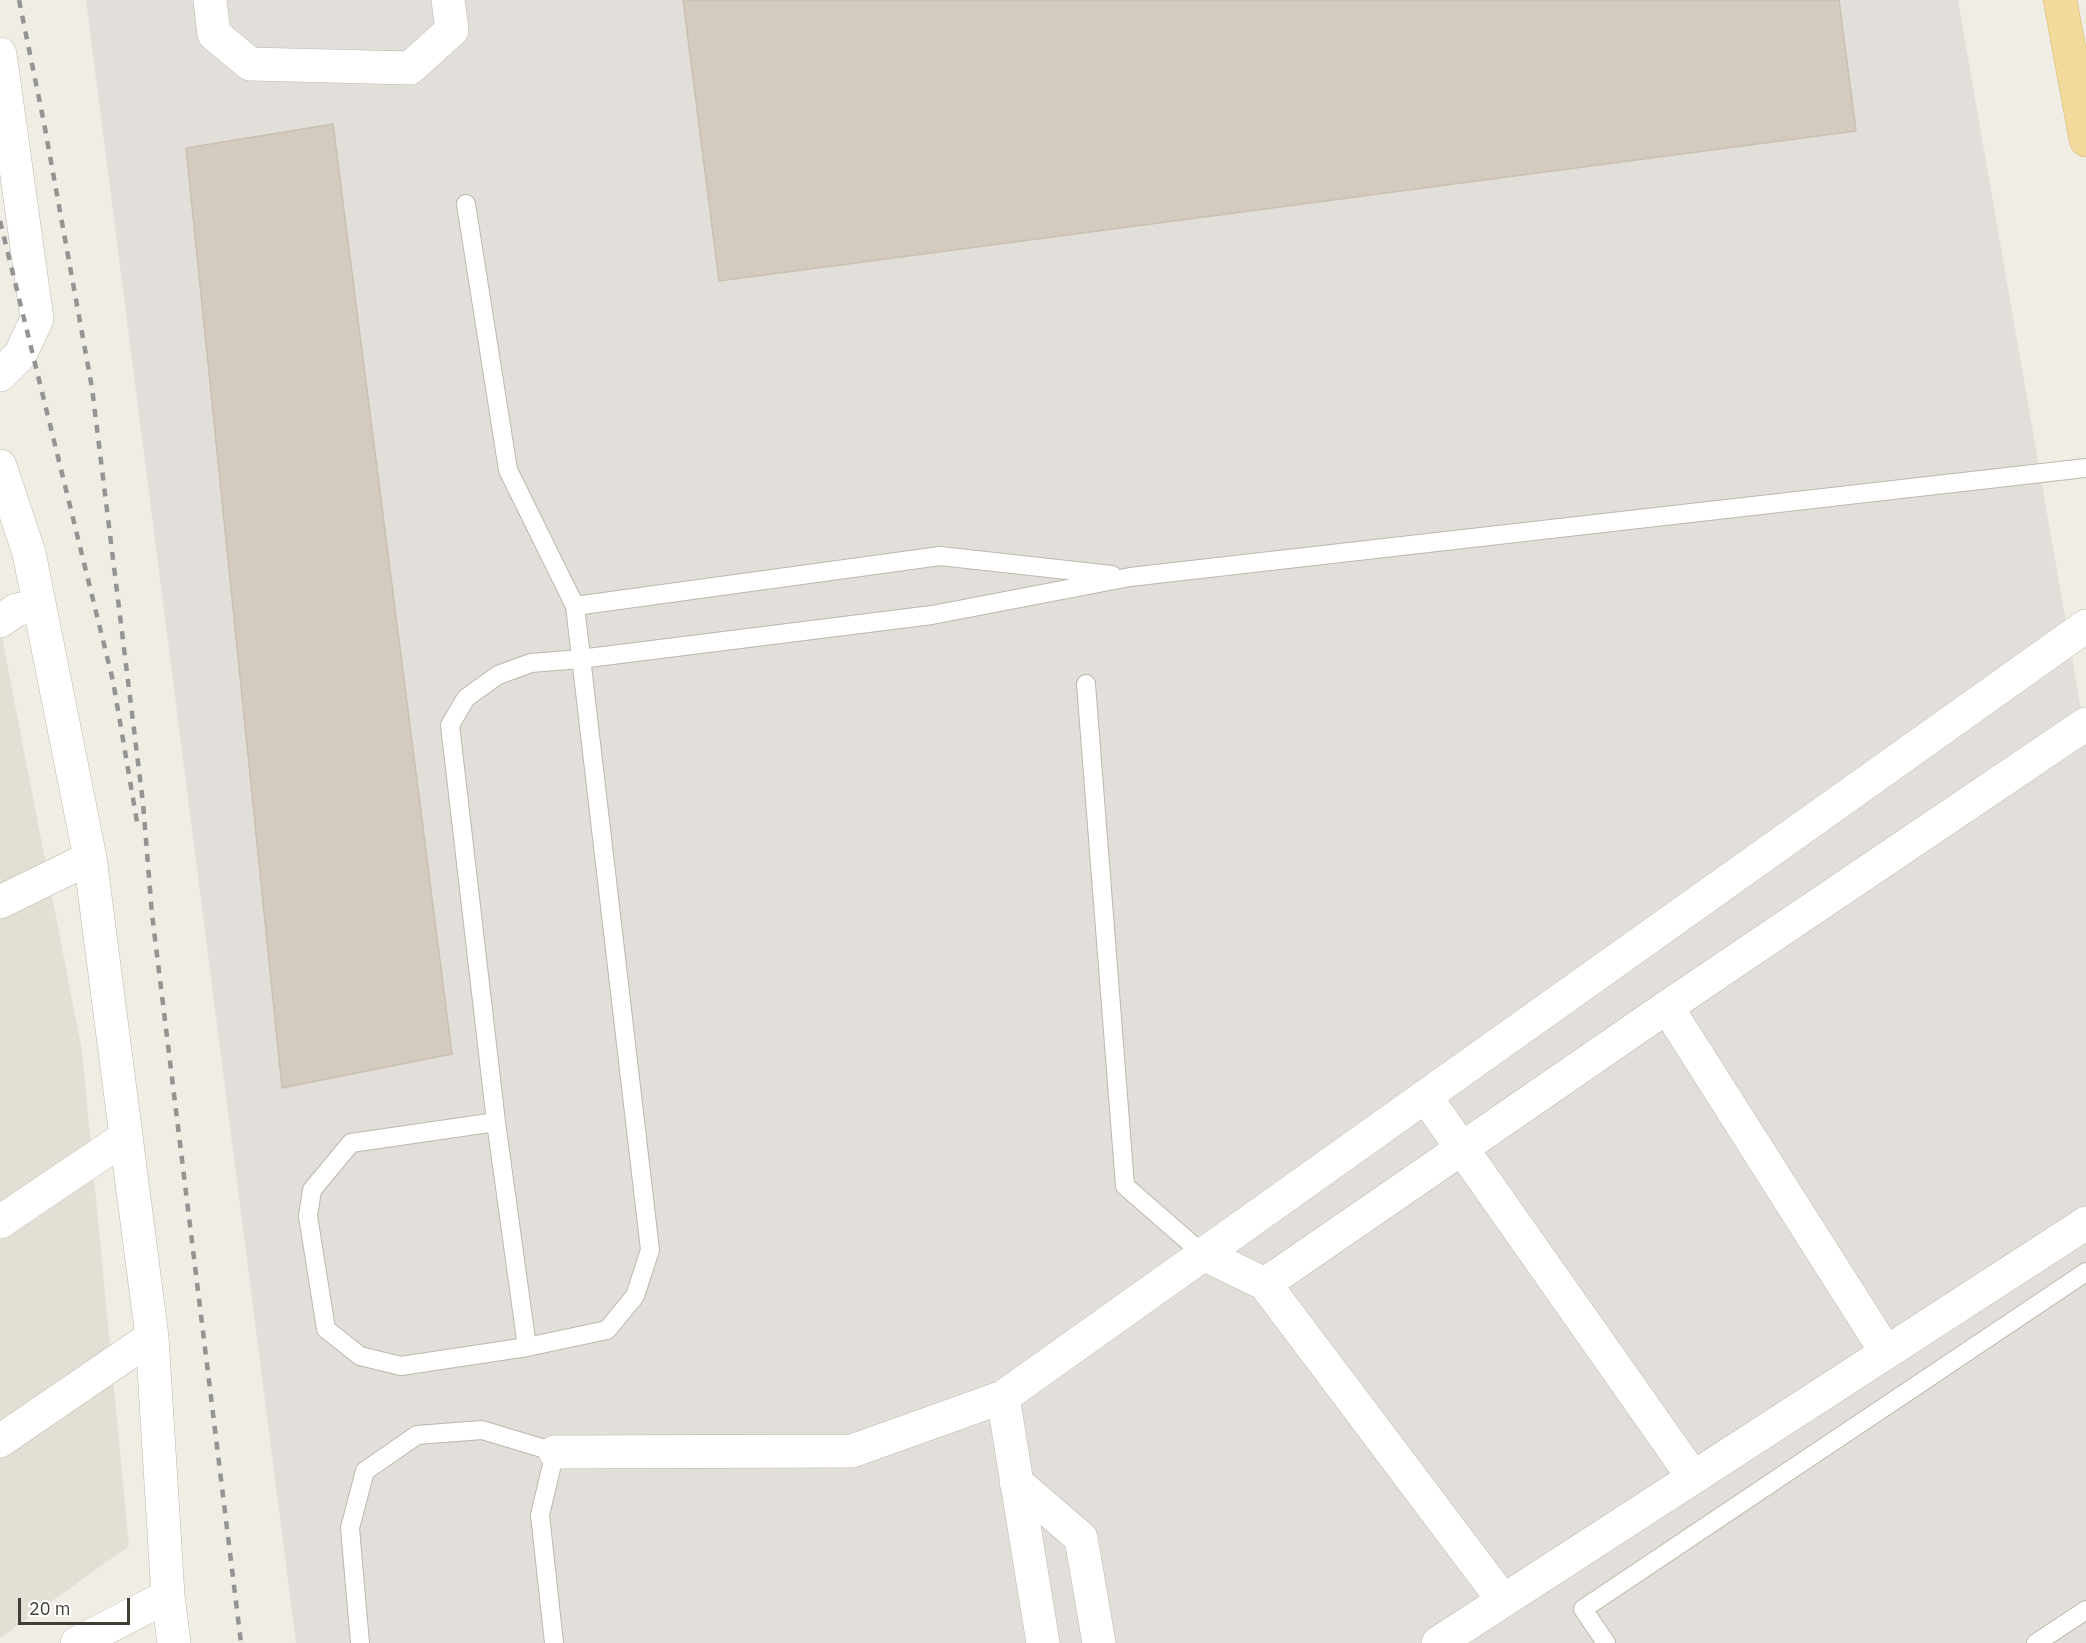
<!DOCTYPE html>
<html>
<head>
<meta charset="utf-8">
<style>
	body { margin:0 }
	#map { position:relative; width:2086px; height:1643px; overflow:hidden; background:#f0ede5; font-family:"IBM Plex Sans",sans-serif }
	canvas { display:block }
	.scale { position:absolute; left:18px; top:1598px; width:112px; height:27px; box-sizing:border-box; border:3px solid #423d35; border-top:0; padding-left:8px; font-size:18px; line-height:21px; white-space:nowrap; color:#423d35; -webkit-text-stroke:4px #fff; paint-order:stroke }
</style>
</head>
<body>
<div id="map">
<canvas width="2086" height="1643"></canvas>
<div class="scale">20 m</div>
</div>
<script>
const c = document.querySelector('canvas').getContext('2d');
c.lineJoin = 'round';
function fillPath(path, color) { c.fillStyle = color; c.fill(path, 'evenodd'); }
const poly = rows => new Path2D(rows.map(r => 'M' + r).join(''));
function stroke(path, color, width, dash) { c.strokeStyle = color; c.lineWidth = width; c.lineCap = dash ? 'butt' : 'round'; c.setLineDash(dash || []); c.stroke(path); }
const residential = poly([
	[0,627,82,1051,129,1546,0,1638]
]);
const industrial = poly([
	[86,0,1958,0,2086,738,2086,1643,296,1643]
]);
const building = poly([
	[683,0,1839,0,1856,131,719,281,683,0],
	[333,124,452,1054,282,1088,186,148,333,124]
]);
const lane = poly([
	[466,204,508,470,575,606,650,1250,635,1296,607,1330,527,1347,401,1366,360,1356,326,1329,308,1216,312,1190,351,1143,496,1122],
	[575,606,940,556,1112,575],
	[1086,684,1125,1186,1203,1254],
	[527,1347,496,1122,450,725,466,698,498,675,531,663,580,659,932,615,1130,577,2086,468],
	[360,1643,350,1528,365,1471,417,1435,482,1430,555,1452,540,1515,554,1643],
	[1606,1643,1583,1609,2086,1272],
	[2036,1643,2086,1610]
]);
const street = poly([
	[210,0,214,34,250,64,410,68,452,30,448,0],
	[0,54,37,319,20,355,0,375],
	[0,466,29,553,90,858,152,1337,168,1596,174,1643],
	[0,621,16,610,39,605],
	[0,902,90,858],
	[1667,1007,1886,1352],
	[1425,1096,1693,1477],
	[0,1222,126,1137],
	[1203,1254,1265,1284,1503,1600],
	[1265,1284,1667,1007,2086,724],
	[1003,1397,1043,1643],
	[0,1441,152,1337],
	[555,1452,852,1451,1003,1397,2086,626],
	[1016,1482,1081,1538,1099,1643],
	[77,1643,168,1596],
	[1438,1643,2086,1223]
]);
const primary = poly([
	[2060,0,2086,140]
]);
const rail = poly([
	[19,0,44,123,92,388,143,803,152,914,241,1643],
	[0,221,113,681,137,822]
]);
fillPath(residential, '#e4dfd4');
fillPath(industrial, '#e2dfda');
fillPath(building, '#d3cbbf');
stroke(building, '#cac0b0', 1.5);
stroke(lane, '#bdb7ac', 20);
stroke(street, '#bdb7ac', 34);
stroke(primary, '#d5b66f', 34);
stroke(lane, '#fff', 18);
stroke(street, '#fff', 33);
stroke(primary, '#f2d99c', 33);
stroke(rail, '#949494', 4.5, [8, 8]);
</script>
</body>
</html>
